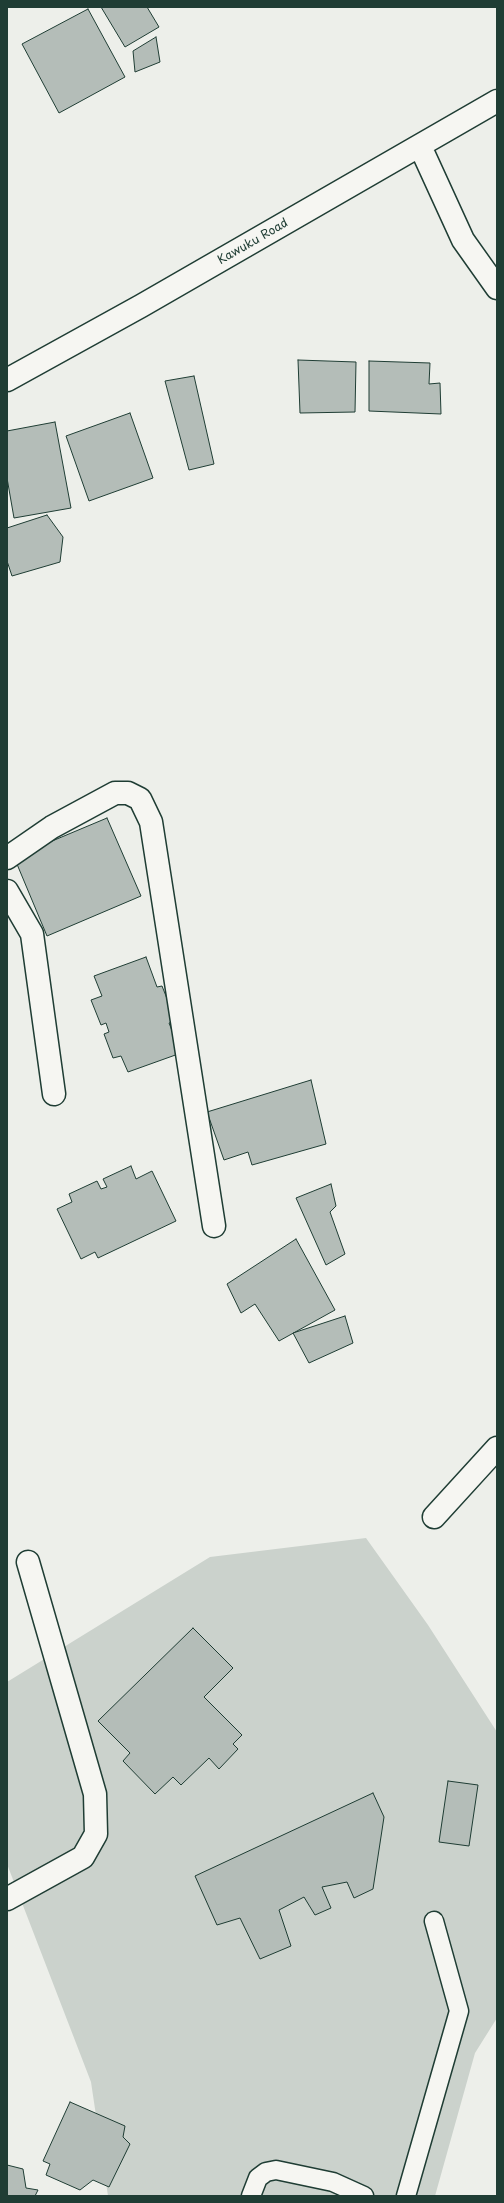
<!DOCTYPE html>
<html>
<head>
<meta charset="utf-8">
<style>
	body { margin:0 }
	#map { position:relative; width:504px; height:2203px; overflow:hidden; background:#edefea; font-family:"Playpen Sans",sans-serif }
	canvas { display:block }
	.frame { position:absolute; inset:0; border:8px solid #1f3d34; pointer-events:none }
</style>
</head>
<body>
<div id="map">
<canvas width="504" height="2203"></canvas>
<div class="frame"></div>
</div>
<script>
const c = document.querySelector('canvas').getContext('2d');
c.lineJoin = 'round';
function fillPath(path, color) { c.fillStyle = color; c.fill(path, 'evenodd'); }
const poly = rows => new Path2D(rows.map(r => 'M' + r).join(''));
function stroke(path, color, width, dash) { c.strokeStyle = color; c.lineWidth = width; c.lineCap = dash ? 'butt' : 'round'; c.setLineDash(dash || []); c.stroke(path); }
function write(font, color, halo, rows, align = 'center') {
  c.font = font + ' "Playpen Sans",sans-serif'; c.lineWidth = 3; c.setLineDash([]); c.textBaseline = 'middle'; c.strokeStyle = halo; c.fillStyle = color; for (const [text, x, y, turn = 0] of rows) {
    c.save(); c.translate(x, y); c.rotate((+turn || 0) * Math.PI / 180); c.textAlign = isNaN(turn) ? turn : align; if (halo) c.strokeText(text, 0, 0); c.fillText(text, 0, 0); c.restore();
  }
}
const green = poly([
	[366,1538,428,1625,497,1732,497,2018,475,2053,435,2196,108,2196,91,2082,7,1864,7,1682,210,1557]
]);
const building = poly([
	[101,7,147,7,159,27,125,47,101,7],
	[88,9,125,77,59,113,22,44,88,9],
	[156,37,160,62,135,72,133,51,156,37],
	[298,360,356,362,355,412,300,413,298,360],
	[369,361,430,363,429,384,440,383,441,414,369,411,369,361],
	[194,376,214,464,189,470,165,381,194,376],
	[130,413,153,478,89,501,66,436,130,413],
	[55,422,71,508,14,518,7,478,7,431,55,422],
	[47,515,63,537,60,562,12,576,7,561,7,528,47,515],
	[107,818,141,896,47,936,14,857,107,818],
	[146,957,157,987,162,986,176,1021,169,1023,181,1053,128,1072,121,1056,113,1058,104,1034,109,1032,106,1023,101,1025,91,1000,102,996,94,976,146,957],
	[311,1080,326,1144,252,1165,248,1152,224,1160,207,1112,311,1080],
	[131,1166,136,1179,152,1171,176,1221,98,1258,95,1252,81,1259,57,1209,72,1202,69,1194,97,1181,101,1189,107,1187,103,1179,131,1166],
	[331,1184,336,1206,330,1212,345,1254,326,1265,296,1198,331,1184],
	[296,1239,335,1310,279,1341,255,1304,241,1313,227,1284,296,1239],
	[345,1316,353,1343,309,1363,293,1333,345,1316],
	[193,1628,233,1668,204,1697,242,1735,233,1744,238,1749,219,1769,209,1758,181,1785,173,1777,155,1794,123,1761,130,1753,98,1721,193,1628],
	[448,1781,478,1785,469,1846,439,1842,448,1781],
	[373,1793,384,1817,373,1889,354,1898,347,1882,322,1887,331,1908,315,1915,304,1897,279,1910,291,1946,260,1959,240,1918,217,1925,195,1876,373,1793],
	[70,2102,125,2126,123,2137,130,2144,109,2187,93,2180,80,2190,46,2175,50,2164,43,2161,70,2102],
	[7,2165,23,2169,26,2188,38,2190,35,2196,7,2196,7,2165]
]);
const lane = poly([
	[251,2196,258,2178,266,2172,276,2170,333,2182,364,2196],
	[406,2196,459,2011,434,1921]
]);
const street = poly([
	[420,146,463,240,497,288],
	[7,380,141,306,497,101],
	[7,858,52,827,115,793,128,793,140,799,151,822,214,1226],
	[7,891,32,934,54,1094],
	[434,1517,497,1448],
	[7,1899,83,1857,96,1834,95,1794,28,1562]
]);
const streetNames = [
	["Kawuku Road",253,242,-30]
];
fillPath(green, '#cbd2cc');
fillPath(building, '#b4bdb8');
stroke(building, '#1f3d34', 1);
stroke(lane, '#1f3d34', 21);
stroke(street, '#1f3d34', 25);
stroke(lane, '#f6f6f2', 18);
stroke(street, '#f6f6f2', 22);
write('12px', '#1f3d34', '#f6f6f2', streetNames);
</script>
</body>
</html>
